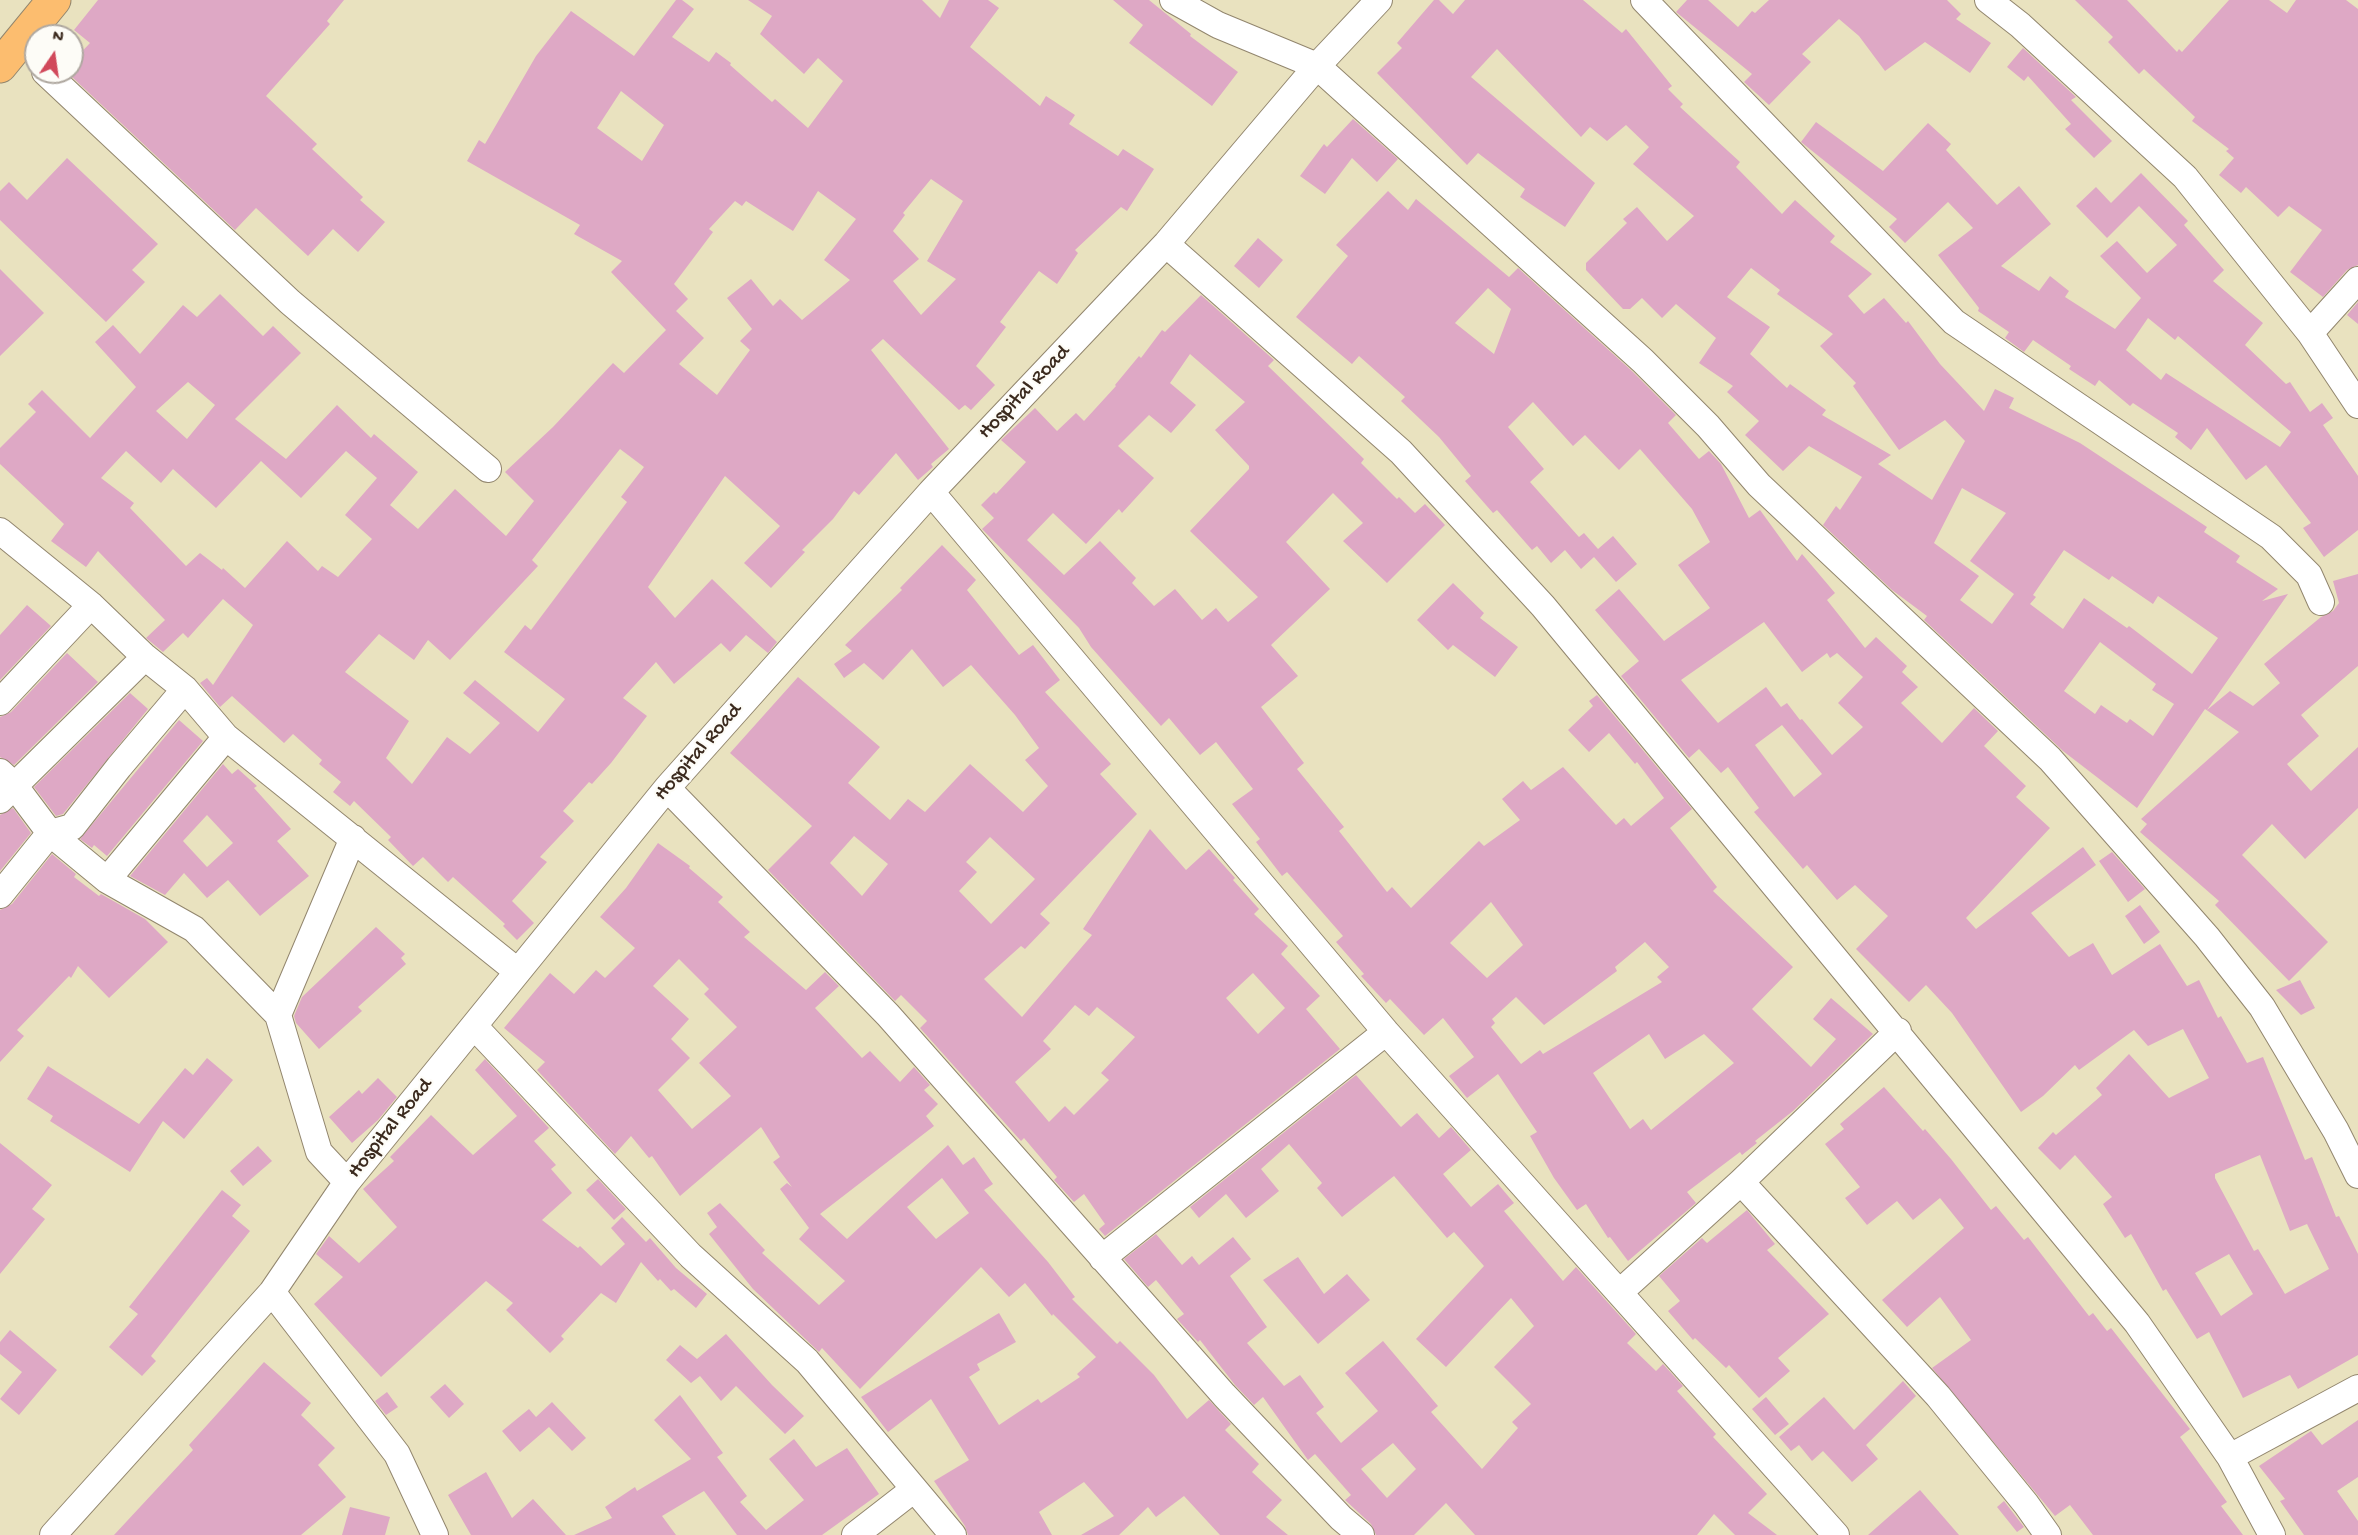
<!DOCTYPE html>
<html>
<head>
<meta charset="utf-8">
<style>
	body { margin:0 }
	#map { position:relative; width:2358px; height:1535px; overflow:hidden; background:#e9e2bf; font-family:"Gochi Hand",sans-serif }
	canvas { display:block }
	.north { position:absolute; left:24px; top:24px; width:60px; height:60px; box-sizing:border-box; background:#fdfcf7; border:2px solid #afa8a0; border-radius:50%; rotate:13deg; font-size:16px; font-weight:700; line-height:24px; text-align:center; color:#3b2a1e }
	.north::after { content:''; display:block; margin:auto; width:21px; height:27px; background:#d1495b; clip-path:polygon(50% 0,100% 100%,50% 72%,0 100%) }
</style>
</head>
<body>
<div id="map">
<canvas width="2358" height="1535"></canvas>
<div class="north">N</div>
</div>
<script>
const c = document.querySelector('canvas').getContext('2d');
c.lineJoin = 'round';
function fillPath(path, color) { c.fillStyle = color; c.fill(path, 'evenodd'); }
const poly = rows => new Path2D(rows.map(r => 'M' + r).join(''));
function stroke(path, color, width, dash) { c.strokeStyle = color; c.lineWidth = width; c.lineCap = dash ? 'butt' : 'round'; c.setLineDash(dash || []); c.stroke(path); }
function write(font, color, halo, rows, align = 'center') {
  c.font = font + ' "Gochi Hand",sans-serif'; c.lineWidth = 4.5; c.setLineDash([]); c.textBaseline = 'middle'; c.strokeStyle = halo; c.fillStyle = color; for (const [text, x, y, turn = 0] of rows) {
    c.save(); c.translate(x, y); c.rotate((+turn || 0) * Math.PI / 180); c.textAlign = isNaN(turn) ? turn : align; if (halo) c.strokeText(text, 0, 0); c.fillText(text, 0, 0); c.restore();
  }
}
const building = poly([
	[98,0,344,0,327,21,330,24,266,96,317,144,312,149,363,197,360,200,385,222,358,252,333,229,308,256,256,208,235,230,72,77,72,62,90,43,74,30],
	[676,0,682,0,694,9,672,37,709,62,716,52,731,63,730,65,772,102,775,99,808,128,843,81,818,58,804,74,760,34,772,16,748,0,922,0,940,18,949,0,988,0,999,8,970,47,1040,106,1046,96,1075,115,1069,124,1118,156,1123,149,1154,169,1127,211,1121,207,1075,250,1078,253,1057,284,1039,271,1000,322,1006,327,976,366,995,385,971,410,965,405,959,410,883,339,871,350,949,449,931,464,933,467,918,480,896,453,859,495,854,491,833,519,802,550,805,552,771,588,744,563,780,526,725,476,648,587,675,618,712,579,777,642,768,653,746,635,730,652,721,643,674,684,656,662,623,698,647,716,611,763,592,784,589,782,563,811,574,821,540,857,547,862,512,901,534,923,517,940,503,926,505,924,453,877,448,882,423,857,413,866,388,840,391,837,354,801,350,806,333,792,341,782,319,764,322,760,293,734,284,743,232,696,220,707,200,683,207,678,213,685,253,625,223,599,188,638,183,633,163,652,146,638,165,620,98,551,86,567,51,541,64,524,0,464,0,448,36,412,28,404,42,390,90,438,136,387,95,342,113,325,140,354,183,305,197,317,220,294,263,336,273,326,301,353,235,419,286,459,337,405,371,438,374,434,418,472,390,505,418,529,455,489,506,536,534,501,505,472,553,427,613,363,624,373,666,330,611,272,622,261,574,234,580,225,467,161,479,140,485,144,536,56,571,11,634,56],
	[621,91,664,125,642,161,597,128],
	[931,179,963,201,927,261,956,279,921,315,893,281,919,259,893,231,905,215,903,213],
	[818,191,856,219,824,260,850,280,802,320,780,299,773,306,751,279,727,298,752,329,740,341,750,350,717,395,679,364,704,338,676,311,688,299,674,284,713,232,709,229,735,201,742,206,746,201,793,231],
	[188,382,215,405,187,439,156,411],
	[620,449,644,467,621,497,627,502,531,630,525,625,504,652,565,699,538,732,475,680,463,693,500,723,470,754,447,737,412,784,386,758,409,721,345,672,379,634,414,660,428,640,450,660,538,566,532,560],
	[126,451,161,483,173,469,216,508,261,461,301,498,346,451,377,478,345,515,372,539,338,577,322,566,318,571,287,541,245,588,223,568,222,570,200,553,186,566,130,508,134,503,101,478],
	[1113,0,1149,0,1191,34,1190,36,1238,72,1212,106,1129,43,1143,25],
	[1434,0,1439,0,1453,14,1465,0,1583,0,1622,33,1626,29,1672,86,1668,89,1683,104,1680,107,1740,162,1736,167,1782,214,1795,200,1835,236,1830,242,1872,274,1848,296,1864,314,1884,298,1906,323,1908,321,1940,364,1984,411,1995,389,2014,398,2009,408,2080,443,2207,527,2204,532,2240,556,2236,562,2278,589,2262,601,2288,594,2207,710,2230,691,2253,706,2280,683,2264,664,2321,617,2333,611,2339,603,2333,581,2358,574,2358,666,2301,715,2319,736,2287,764,2311,791,2358,747,2358,808,2305,859,2272,824,2242,855,2328,942,2289,981,2215,905,2219,901,2140,832,2147,824,2141,819,2239,732,2205,709,2137,808,2063,751,1924,620,1927,616,1892,590,1823,525,1836,506,1840,510,1862,477,1809,446,1783,471,1745,435,1759,421,1727,392,1733,386,1699,363,1716,338,1676,304,1662,318,1642,298,1630,309,1623,309,1586,270,1586,263,1627,223,1623,219,1637,207,1667,241,1694,216,1633,164,1649,147,1626,125,1607,141,1590,127,1581,137,1497,49,1471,77,1595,183,1565,227,1520,197,1525,189,1478,153,1467,165,1377,73,1402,48,1397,43],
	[1751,268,1780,290,1777,294,1833,334,1820,346,1856,383,1853,386,1899,450,1945,420,1965,441,1932,500,1878,464,1891,455,1822,415,1826,410,1790,384,1787,388,1750,354,1770,327,1727,297],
	[1962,488,2006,513,1970,561,2014,594,1992,624,1960,600,1979,576,1934,543],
	[2064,550,2109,580,2112,576,2153,604,2158,596,2218,638,2192,674,2129,626,2127,628,2084,598,2063,629,2030,604,2036,597,2033,595],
	[2100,642,2156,684,2152,690,2174,704,2153,736,2130,719,2127,723,2101,705,2095,714,2064,691],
	[1687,0,1708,0,1738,27,1752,11,1755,13,1769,0,1947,0,1961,14,1956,19,1991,43,1970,73,1925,42,1885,71,1859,36,1839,19,1802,54,1811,62,1769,105,1744,82,1752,74,1676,12],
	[2075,0,2127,0,2177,52,2179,49,2182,52,2229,0,2269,0,2287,13,2296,0,2346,0,2358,9,2358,265,2347,270,2323,297,2290,272,2322,230,2289,206,2278,217,2246,187,2241,193,2219,175,2234,158,2226,151,2229,149,2192,121,2195,117,2144,69,2139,74,2108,42,2113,37],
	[2023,48,2076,97,2071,100,2112,141,2094,158,2065,129,2071,124,2028,76,2024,81,2007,67],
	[1353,119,1398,159,1377,182,1352,158,1325,194,1300,176,1324,144,1327,147],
	[1816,122,1883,171,1928,123,1951,144,1946,150,1997,205,2019,186,2051,224,2001,266,2039,291,2050,276,2069,291,2065,297,2115,329,2141,298,2100,256,2117,241,2147,273,2177,245,2139,206,2107,238,2076,206,2096,187,2111,203,2141,173,2188,221,2184,225,2224,270,2213,281,2263,323,2245,345,2286,384,2290,382,2310,412,2322,403,2333,418,2323,425,2358,476,2358,530,2324,557,2303,528,2311,523,2266,465,2246,480,2207,428,2191,450,2175,437,2178,433,2133,403,2130,406,2099,380,2095,386,2069,369,2071,366,2033,340,2024,352,2005,338,2009,332,1978,311,1979,308,1938,255,1973,228,1948,202,1905,243,1889,227,1897,219,1801,142],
	[2148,318,2175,340,2178,336,2291,432,2280,447,2166,373,2161,380,2126,350],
	[67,158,158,244,132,270,145,282,106,322,0,220,0,191,9,182,27,200],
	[1388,191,1408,210,1416,199,1509,277,1518,268,1633,372,1676,415,1668,423,1699,459,1709,451,1721,464,1749,518,1760,510,1797,561,1802,554,1835,593,1827,600,1865,648,1876,637,1907,666,1902,672,1918,687,1901,703,1942,743,1974,708,1998,731,1984,746,2026,786,2016,797,2050,828,1966,918,1976,929,2083,847,2096,865,2031,913,2069,957,2093,943,2112,975,2160,944,2187,986,2199,980,2218,1018,2221,1016,2247,1063,2263,1057,2305,1160,2312,1157,2336,1217,2339,1216,2358,1254,2358,1355,2298,1389,2290,1375,2243,1398,2209,1332,2197,1339,2166,1289,2163,1291,2131,1234,2125,1238,2103,1204,2112,1197,2075,1155,2060,1170,2038,1148,2053,1132,2056,1135,2102,1095,2096,1088,2129,1054,2169,1098,2209,1078,2183,1029,2148,1046,2134,1030,2079,1070,2075,1065,2043,1096,2021,1112,1952,1013,1926,985,1909,1002,1856,949,1888,916,1855,885,1837,900,1807,865,1803,869,1754,812,1759,808,1728,767,1721,773,1699,749,1689,758,1621,676,1639,661,1595,610,1619,589,1664,641,1710,608,1678,565,1710,542,1692,509,1640,449,1619,470,1585,435,1573,446,1533,402,1508,427,1544,469,1530,482,1579,537,1584,533,1598,549,1613,536,1637,564,1616,582,1594,557,1581,569,1565,550,1551,563,1537,546,1532,550,1497,510,1493,513,1465,481,1471,476,1439,437,1401,401,1405,397,1359,356,1352,364,1296,317,1348,256,1336,245],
	[1488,288,1511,309,1494,354,1455,323],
	[1764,622,1802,672,1827,653,1830,658,1837,653,1863,677,1838,703,1863,727,1832,755,1802,719,1800,720,1787,703,1781,707,1766,687,1718,723,1681,680],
	[1782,725,1822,774,1794,797,1755,745],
	[2260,1155,2290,1231,2307,1224,2329,1269,2285,1294,2258,1249,2254,1251,2215,1178,2215,1174],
	[2229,1254,2253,1294,2221,1316,2195,1273],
	[1258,238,1283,260,1259,288,1234,266],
	[0,269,44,313,0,356],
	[1201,295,1274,360,1268,366,1364,459,1361,463,1397,499,1399,497,1415,513,1425,504,1445,525,1387,583,1343,541,1363,523,1333,493,1286,542,1330,589,1271,645,1298,676,1261,707,1304,763,1297,769,1344,827,1339,831,1387,892,1392,887,1411,908,1479,841,1484,846,1520,820,1502,799,1523,781,1531,790,1563,767,1616,825,1624,818,1631,826,1664,798,1637,762,1635,764,1609,733,1589,752,1568,730,1593,706,1589,701,1597,695,1692,809,1670,828,1717,887,1713,891,1793,967,1752,1009,1811,1067,1836,1039,1813,1019,1831,998,1873,1034,1793,1111,1755,1141,1757,1143,1742,1155,1740,1152,1687,1192,1696,1203,1628,1261,1610,1237,1608,1238,1586,1204,1577,1210,1554,1178,1530,1136,1537,1132,1498,1074,1467,1098,1449,1076,1474,1057,1443,1018,1424,1035,1390,999,1386,1003,1361,976,1364,974,1336,942,1343,936,1287,872,1282,876,1256,842,1260,839,1232,804,1253,789,1216,742,1200,755,1169,718,1161,726,1091,647,1079,628,982,529,994,518,981,505,994,492,996,494,1026,462,1001,440,1035,408,1057,431,1076,413,1084,421,1116,386,1115,385,1139,356,1141,358,1162,330,1165,332],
	[1190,354,1245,402,1215,430,1249,466,1249,469,1190,531,1258,597,1228,622,1216,608,1202,620,1175,589,1154,606,1132,583,1136,578,1100,541,1064,575,1027,540,1053,513,1086,544,1119,509,1122,513,1154,478,1118,446,1149,415,1171,433,1196,405,1170,383],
	[1491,902,1523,945,1487,978,1450,943],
	[1645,942,1669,967,1657,977,1662,982,1543,1054,1540,1050,1521,1064,1491,1027,1495,1023,1492,1019,1516,997,1544,1025,1617,971,1615,967],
	[1649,1034,1665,1059,1704,1034,1734,1063,1651,1130,1643,1119,1630,1129,1593,1073],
	[2358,302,2358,324,2347,315],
	[942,545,976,580,967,590,1019,655,1033,645,1060,680,1045,692,1111,764,1100,774,1137,814,1040,914,1050,923,1025,949,1021,946,984,979,1022,1017,1092,935,1083,929,1150,829,1186,870,1209,849,1235,878,1233,880,1259,909,1254,914,1288,946,1281,954,1320,996,1306,1009,1340,1049,1105,1236,1099,1229,1105,1224,1084,1194,1074,1202,1054,1180,1057,1177,1024,1138,1021,1141,920,1028,927,1021,901,995,895,1001,768,870,812,826,730,753,798,677,880,747,848,783,890,820,908,799,925,812,970,764,1023,812,1048,786,1025,760,1039,748,1015,715,971,665,943,687,912,649,883,680,864,663,844,678,834,664,852,651,845,645,902,590,900,588],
	[854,836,888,864,862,896,830,863],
	[990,837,1035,879,991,924,959,891,977,872,966,862],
	[1253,973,1285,1008,1258,1034,1226,998],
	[1075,1005,1089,1016,1097,1007,1135,1037,1101,1073,1109,1080,1074,1115,1065,1106,1049,1122,1015,1082,1051,1049,1043,1041],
	[1453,583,1484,613,1480,618,1518,647,1495,677,1453,645,1448,650,1417,620],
	[27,605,51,626,0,680,0,635],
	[67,653,98,682,14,765,0,757,0,717,11,712],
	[130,693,148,709,63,814,56,816,34,787],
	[179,720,203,741,107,856,94,845,92,848,80,839],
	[223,764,232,774,238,769,257,786,254,788,291,829,277,841,309,876,260,916,228,880,207,898,184,873,165,895,130,876],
	[207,815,233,843,207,867,183,841],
	[13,808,31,833,0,871,0,815],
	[658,843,690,866,689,868,723,897,718,902,750,932,744,937,806,990,825,972,839,986,815,1008,862,1058,870,1051,900,1082,914,1067,930,1085,924,1090,938,1104,926,1116,934,1126,820,1214,847,1239,948,1145,963,1165,974,1157,993,1184,984,1190,1048,1262,1075,1297,1072,1299,1117,1344,1120,1341,1154,1375,1187,1419,1209,1400,1231,1424,1225,1430,1259,1464,1252,1472,1282,1500,1266,1517,1288,1535,1220,1535,1184,1496,1156,1517,1148,1507,1119,1535,1081,1535,1114,1516,1084,1482,1039,1512,1052,1535,968,1535,965,1526,934,1481,969,1460,931,1399,888,1432,861,1397,999,1313,1016,1342,977,1364,980,1370,969,1377,999,1425,1038,1399,1041,1403,1080,1377,1077,1374,1096,1357,1053,1314,1052,1316,1025,1283,1009,1297,981,1267,860,1389,822,1348,819,1352,753,1289,709,1234,717,1227,707,1213,720,1203,765,1250,762,1253,819,1305,845,1281,799,1239,809,1228,780,1189,787,1183,792,1187,773,1162,780,1157,761,1127,680,1196,652,1156,649,1158,631,1136,615,1154,537,1070,545,1062,504,1028,550,973,574,994,596,970,605,978,635,948,600,917,626,888],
	[679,959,709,989,704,994,737,1027,699,1063,731,1096,692,1129,658,1090,690,1058,671,1039,689,1019,653,986],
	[942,1178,969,1213,936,1239,907,1207],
	[2112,852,2145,889,2128,902,2099,861],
	[52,854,76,874,74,877,99,896,101,894,145,919,168,942,109,998,78,966,71,978,69,976,17,1030,24,1036,0,1062,0,910,12,904],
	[2140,905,2160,932,2144,944,2125,916],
	[376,927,405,954,401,958,406,964,358,1007,362,1011,319,1049,296,1023,294,1016,302,997],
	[2300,980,2315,1008,2301,1015,2276,990],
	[207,1058,233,1080,184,1139,163,1121,130,1172,50,1121,53,1116,27,1099,48,1066,139,1124,185,1068,193,1075],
	[485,1059,549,1128,534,1141,556,1165,551,1169,572,1193,542,1220,578,1248,580,1246,601,1266,625,1244,611,1228,622,1217,646,1242,650,1238,676,1268,707,1294,696,1308,674,1289,671,1291,660,1279,658,1281,641,1262,616,1303,601,1293,561,1336,564,1339,550,1353,506,1310,513,1303,486,1281,381,1377,314,1304,343,1277,316,1254,329,1236,359,1263,397,1227,363,1189,394,1161,390,1157,431,1115,473,1155,517,1116,475,1070],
	[1356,1075,1399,1125,1401,1127,1417,1113,1439,1138,1451,1127,1471,1150,1443,1174,1471,1207,1498,1184,1514,1203,1504,1211,1563,1281,1576,1267,1636,1334,1627,1343,1656,1371,1663,1364,1683,1386,1677,1391,1716,1434,1713,1437,1767,1494,1748,1513,1777,1535,1735,1535,1714,1514,1697,1535,1475,1535,1446,1503,1414,1535,1376,1535,1371,1524,1345,1500,1351,1495,1315,1454,1308,1460,1263,1397,1254,1405,1235,1385,1200,1340,1198,1342,1177,1319,1184,1314,1156,1280,1148,1287,1124,1259,1156,1234,1182,1265,1192,1256,1199,1265,1233,1237,1251,1259,1230,1276,1267,1327,1247,1343,1284,1386,1300,1375,1324,1407,1316,1413,1341,1443,1378,1411,1345,1373,1383,1341,1438,1406,1431,1412,1482,1469,1518,1428,1512,1422,1531,1404,1494,1367,1534,1326,1511,1298,1446,1367,1416,1339,1484,1266,1454,1232,1447,1238,1394,1176,1342,1217,1317,1188,1322,1183,1289,1144,1261,1169,1279,1191,1246,1218,1226,1194,1199,1218,1190,1207],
	[1393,1443,1416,1469,1387,1498,1361,1469],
	[378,1078,397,1097,378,1120,352,1143,329,1117,359,1090,362,1094],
	[1884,1087,1923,1131,1925,1129,1951,1159,1991,1210,1996,1206,2024,1240,2028,1237,2089,1316,2093,1313,2107,1331,2111,1328,2190,1429,2180,1437,2227,1502,2221,1506,2243,1535,2093,1535,2070,1505,2055,1516,1932,1368,1971,1340,1940,1297,1907,1327,1882,1300,1964,1228,1940,1198,1913,1220,1897,1201,1867,1225,1845,1198,1860,1187,1825,1144,1844,1129,1840,1124],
	[0,1143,52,1185,32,1209,45,1219,0,1274],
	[258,1146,272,1161,243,1186,230,1171],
	[598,1179,626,1209,614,1220,586,1190],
	[222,1190,241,1205,232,1216,250,1231,151,1356,156,1361,142,1376,109,1347,138,1314,129,1307],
	[1747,1210,1775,1244,1767,1250,1829,1314,1778,1358,1790,1371,1759,1398,1729,1365,1726,1368,1695,1338,1693,1340,1668,1311,1680,1301,1659,1276,1702,1238,1707,1243],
	[1298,1257,1324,1294,1347,1274,1370,1300,1318,1344,1263,1280],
	[10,1330,57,1370,19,1415,0,1399,22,1372,0,1354,0,1342],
	[726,1334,772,1385,804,1416,785,1434,736,1386,721,1401,700,1376,691,1383,666,1360,680,1345,697,1359],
	[264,1362,311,1403,301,1415,335,1448,318,1465,346,1497,301,1535,114,1535,193,1450,189,1445],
	[1903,1381,1916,1396,1866,1445,1878,1459,1852,1482,1823,1451,1812,1461,1799,1445,1791,1451,1779,1437,1824,1397,1854,1430],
	[445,1384,464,1404,449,1418,430,1397],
	[387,1392,398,1407,386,1415,375,1401],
	[680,1395,723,1453,717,1457,747,1496,740,1502,766,1530,804,1500,769,1459,794,1439,816,1467,847,1448,879,1494,822,1535,737,1535,704,1491,662,1516,676,1535,574,1535,612,1518,605,1507,635,1487,637,1491,691,1459,654,1420],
	[1766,1397,1789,1424,1775,1435,1752,1409],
	[552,1402,586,1438,572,1451,549,1427,520,1452,502,1431,529,1409,536,1417],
	[2358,1420,2358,1477,2337,1491,2358,1521,2358,1535,2304,1535,2280,1501,2285,1499,2259,1466,2311,1431,2322,1445],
	[486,1472,512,1518,533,1499,566,1535,471,1535,448,1495],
	[1920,1490,1959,1535,1868,1535,1893,1513],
	[2004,1501,2024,1527,2017,1532,1997,1507],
	[350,1507,390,1517,385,1535,342,1535]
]);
const street = poly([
	[1173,0,1218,25,1317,66,1643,361,1708,426,1759,485,2050,759,2207,937,2262,1007,2336,1131,2358,1175],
	[1644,0,1954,322,2271,537,2309,575,2321,602],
	[1988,0,2020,25,2185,177,2310,333,2358,405],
	[45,72,290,302,488,469],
	[1166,244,1401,452,1543,606,2137,1323,2230,1457,2272,1535],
	[2310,333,2358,280],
	[931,492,1386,1032,1836,1535],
	[0,531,91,605,145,657,185,689,226,737,517,971],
	[0,702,91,605],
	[0,772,14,785,50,833,107,880,194,929,278,1015,319,1152,347,1182],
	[667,788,888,1015,1224,1395,1341,1518,1361,1535],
	[0,800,145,657],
	[107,880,226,737],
	[0,895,50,833,72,827,119,767,185,689],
	[278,1015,353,838],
	[474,1026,691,1256,807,1361,953,1535],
	[1741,1182,1938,1396,2026,1504,2048,1535],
	[1102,1258,1386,1032],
	[272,1292,397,1454,435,1535],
	[1620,1292,1741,1182,1898,1031],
	[2230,1457,2358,1388],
	[53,1535,272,1292,347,1182,667,788,931,492,1166,244,1317,66,1379,0],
	[855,1535,913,1490]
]);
const highway = poly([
	[0,66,54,0]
]);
const streetNames = [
	["Hospital Road",1025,393,-46],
	["Hospital Road",699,753,-49],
	["Hospital Road",391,1129,-51]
];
fillPath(building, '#dea8c5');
stroke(street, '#92866e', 28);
stroke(highway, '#92866e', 35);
stroke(street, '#fff', 26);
stroke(highway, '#fcbd6f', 33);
write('21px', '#3b2a1e', '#fdfcf7', streetNames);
</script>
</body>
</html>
